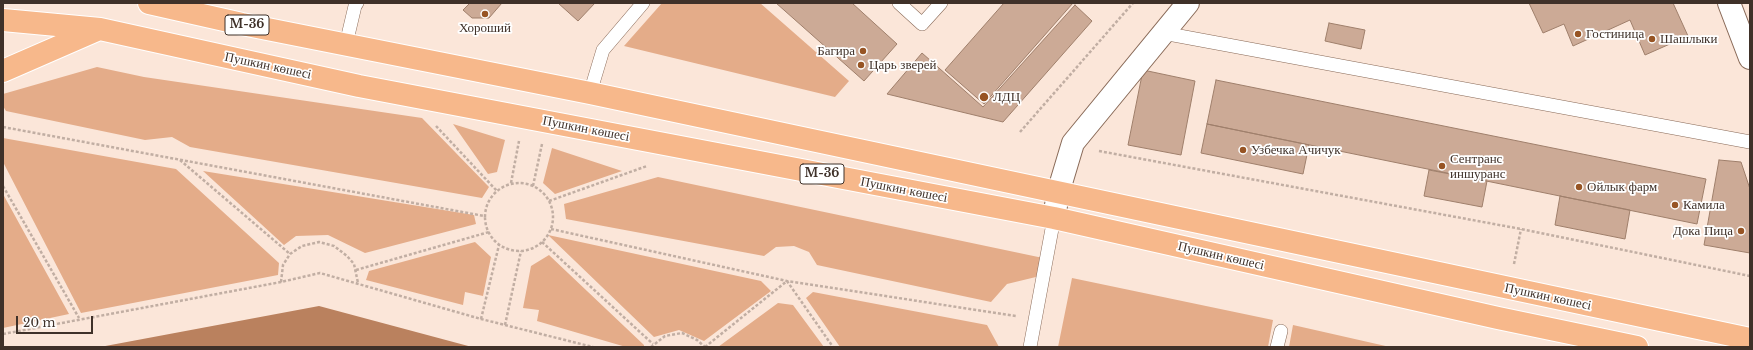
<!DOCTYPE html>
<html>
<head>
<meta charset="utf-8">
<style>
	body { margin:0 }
	#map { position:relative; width:1753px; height:350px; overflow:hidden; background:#fbe6d9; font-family:"Libre Baskerville",serif }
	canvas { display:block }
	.frame { position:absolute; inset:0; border:4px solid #3f3129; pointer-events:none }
	.scale { position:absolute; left:16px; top:316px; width:77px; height:18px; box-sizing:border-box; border:2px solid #3f3129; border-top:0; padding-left:5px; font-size:12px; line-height:14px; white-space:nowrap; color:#3f3129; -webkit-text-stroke:3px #fff; paint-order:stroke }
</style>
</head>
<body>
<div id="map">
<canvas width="1753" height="350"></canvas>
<div class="frame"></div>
<div class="scale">20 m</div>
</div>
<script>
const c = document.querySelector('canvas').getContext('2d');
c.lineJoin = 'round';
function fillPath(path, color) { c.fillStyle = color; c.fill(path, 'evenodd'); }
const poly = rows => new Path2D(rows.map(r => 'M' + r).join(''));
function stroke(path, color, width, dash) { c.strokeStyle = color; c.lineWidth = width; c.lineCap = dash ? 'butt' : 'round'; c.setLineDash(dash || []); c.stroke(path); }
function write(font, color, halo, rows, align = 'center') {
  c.font = font + ' "Libre Baskerville",serif'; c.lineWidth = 3.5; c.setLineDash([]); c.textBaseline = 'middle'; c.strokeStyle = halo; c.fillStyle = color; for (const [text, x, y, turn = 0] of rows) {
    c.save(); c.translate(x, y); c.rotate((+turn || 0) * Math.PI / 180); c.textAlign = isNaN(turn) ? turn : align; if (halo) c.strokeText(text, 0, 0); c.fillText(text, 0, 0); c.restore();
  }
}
const green = poly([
	[662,3,760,3,849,81,835,97,624,46],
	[97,67,144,77,422,118,489,187,482,198,190,147,172,137,145,140,6,111,3,106,3,94],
	[453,124,505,140,497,172,488,174],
	[3,138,176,169,279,263,278,275,81,313,3,162],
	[552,148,622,171,555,194,543,183],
	[203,171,474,215,476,224,365,253,328,235,296,236,284,245],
	[658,177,1043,258,1040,276,1007,284,991,302,817,265,809,252,794,246,776,247,764,256,566,219,564,204],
	[3,194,69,314,3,328],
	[548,235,761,281,771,291,704,341,679,330,654,337],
	[475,242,491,257,483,296,465,292,463,305,366,280,369,271],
	[549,255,644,345,644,347,626,347,537,321,539,310,523,308,531,266],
	[1072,278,1273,320,1268,347,1058,347],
	[813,292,987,325,999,347,840,347,806,298],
	[778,303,793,305,824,347,718,347],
	[1293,325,1390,347,1289,347]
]);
const water = poly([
	[319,306,472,347,100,347]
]);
const building = poly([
	[470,3,502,3,489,18,472,18,463,10,470,3],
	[558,3,595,3,578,21,558,3],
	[776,3,852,3,897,44,864,81,776,3],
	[1004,3,1073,3,984,104,945,70,1004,3],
	[1529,3,1673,3,1688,36,1645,55,1630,20,1573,46,1564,24,1543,33,1529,3],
	[1075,5,1092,21,1003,122,887,94,922,53,983,107,1075,5],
	[1329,23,1365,30,1361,49,1325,41,1329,23],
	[1143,70,1195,81,1181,155,1128,145,1143,70],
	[1216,80,1706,179,1697,224,1207,124,1216,80],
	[1207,124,1309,145,1303,174,1201,153,1207,124],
	[1719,160,1741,162,1750,189,1750,253,1704,245,1719,160],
	[1429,170,1487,181,1482,207,1424,196,1429,170],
	[1560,196,1630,210,1625,239,1555,225,1560,196]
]);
const path = poly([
	[436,126,497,191],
	[3,127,484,216],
	[1020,132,1133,3],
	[1099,151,1521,229,1750,276],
	[180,160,290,254],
	'485 217a34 34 0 1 1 68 0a34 34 0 1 1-68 0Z',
	[511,183,519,141],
	[3,186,79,318],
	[533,186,542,144],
	[549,201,647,166],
	[551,229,787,281,1016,316],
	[542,242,653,344],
	[1514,264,1521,229],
	[356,270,489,232],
	[281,282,283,265,290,254,302,246,319,242,334,246,347,256,354,264,358,283],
	[481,319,499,245],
	[505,325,521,251],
	[3,334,281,282,320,273,481,319,593,347],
	[651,347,665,336,682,333,697,340,705,347],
	[705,347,787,281,833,347]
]);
const lane = poly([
	[899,3,922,24,941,3],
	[1163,33,1750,142],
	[346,44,355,6,357,3],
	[590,93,603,50,643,3],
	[1030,347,1054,218],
	[1277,347,1281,331]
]);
const street = poly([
	[1054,218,1058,193,1073,143,1188,3]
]);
const secondary = poly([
	[1729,3,1750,58]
]);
const primary = poly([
	[149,3,242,24,590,93,1750,339],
	[3,20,100,29,359,86,1054,218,1498,318,1637,347],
	[3,71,97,30]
]);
const markers = [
	[485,14,4,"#975424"],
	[1578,34,4,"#975424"],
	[1652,39,4,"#975424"],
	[863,51,4,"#975424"],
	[861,65,4,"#975424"],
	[984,97,5,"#975424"],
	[1243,150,4,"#975424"],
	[1442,166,4,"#975424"],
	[1579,187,4,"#975424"],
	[1675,205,4,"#975424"],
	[1741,231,4,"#975424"]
];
const shields = [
	[247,25,44],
	[822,174,44]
];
const shieldNames = [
	["M-36",247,25],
	["M-36",822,174]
];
const poiNames = [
	["Хороший",485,28,"center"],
	["Гостиница",1586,34],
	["Шашлыки",1660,39],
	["Багира",855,51,"right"],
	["Царь зверей",869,65],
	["ЛДЦ",993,97],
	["Узбечка Ачичук",1251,150],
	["Сентранс",1450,159],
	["иншуранс",1450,174],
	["Ойлык фарм",1587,187],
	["Камила",1683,205],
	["Дока Пица",1733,231,"right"]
];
const streetNames = [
	["Пушкин көшесі",268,66,12],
	["Пушкин көшесі",586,129,11],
	["Пушкин көшесі",904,190,11],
	["Пушкин көшесі",1221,256,13],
	["Пушкин көшесі",1548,297,12]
];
fillPath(green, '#e4ac89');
fillPath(water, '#ba815e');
fillPath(building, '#ccaa96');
stroke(building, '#9f7f6b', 1);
stroke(lane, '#896a58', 14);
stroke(street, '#896a58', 24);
stroke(secondary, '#896a58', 24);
stroke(primary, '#fff', 24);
stroke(path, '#c1aea3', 2.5, [3, 2]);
stroke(lane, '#fff', 13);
stroke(street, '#fff', 22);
stroke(secondary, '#fff', 22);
stroke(primary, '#f7b88b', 22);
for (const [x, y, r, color] of markers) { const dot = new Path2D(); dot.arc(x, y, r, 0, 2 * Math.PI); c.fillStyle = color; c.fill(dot); stroke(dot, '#fff', 1.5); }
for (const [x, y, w] of shields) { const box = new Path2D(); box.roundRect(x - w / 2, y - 10, w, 20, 3); c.fillStyle = '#fff'; c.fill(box); stroke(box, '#3f3129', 1); }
write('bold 12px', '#3f3129', null, shieldNames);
write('13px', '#3f3129', '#fff', poiNames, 'left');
write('13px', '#3f3129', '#fff', streetNames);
</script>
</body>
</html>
